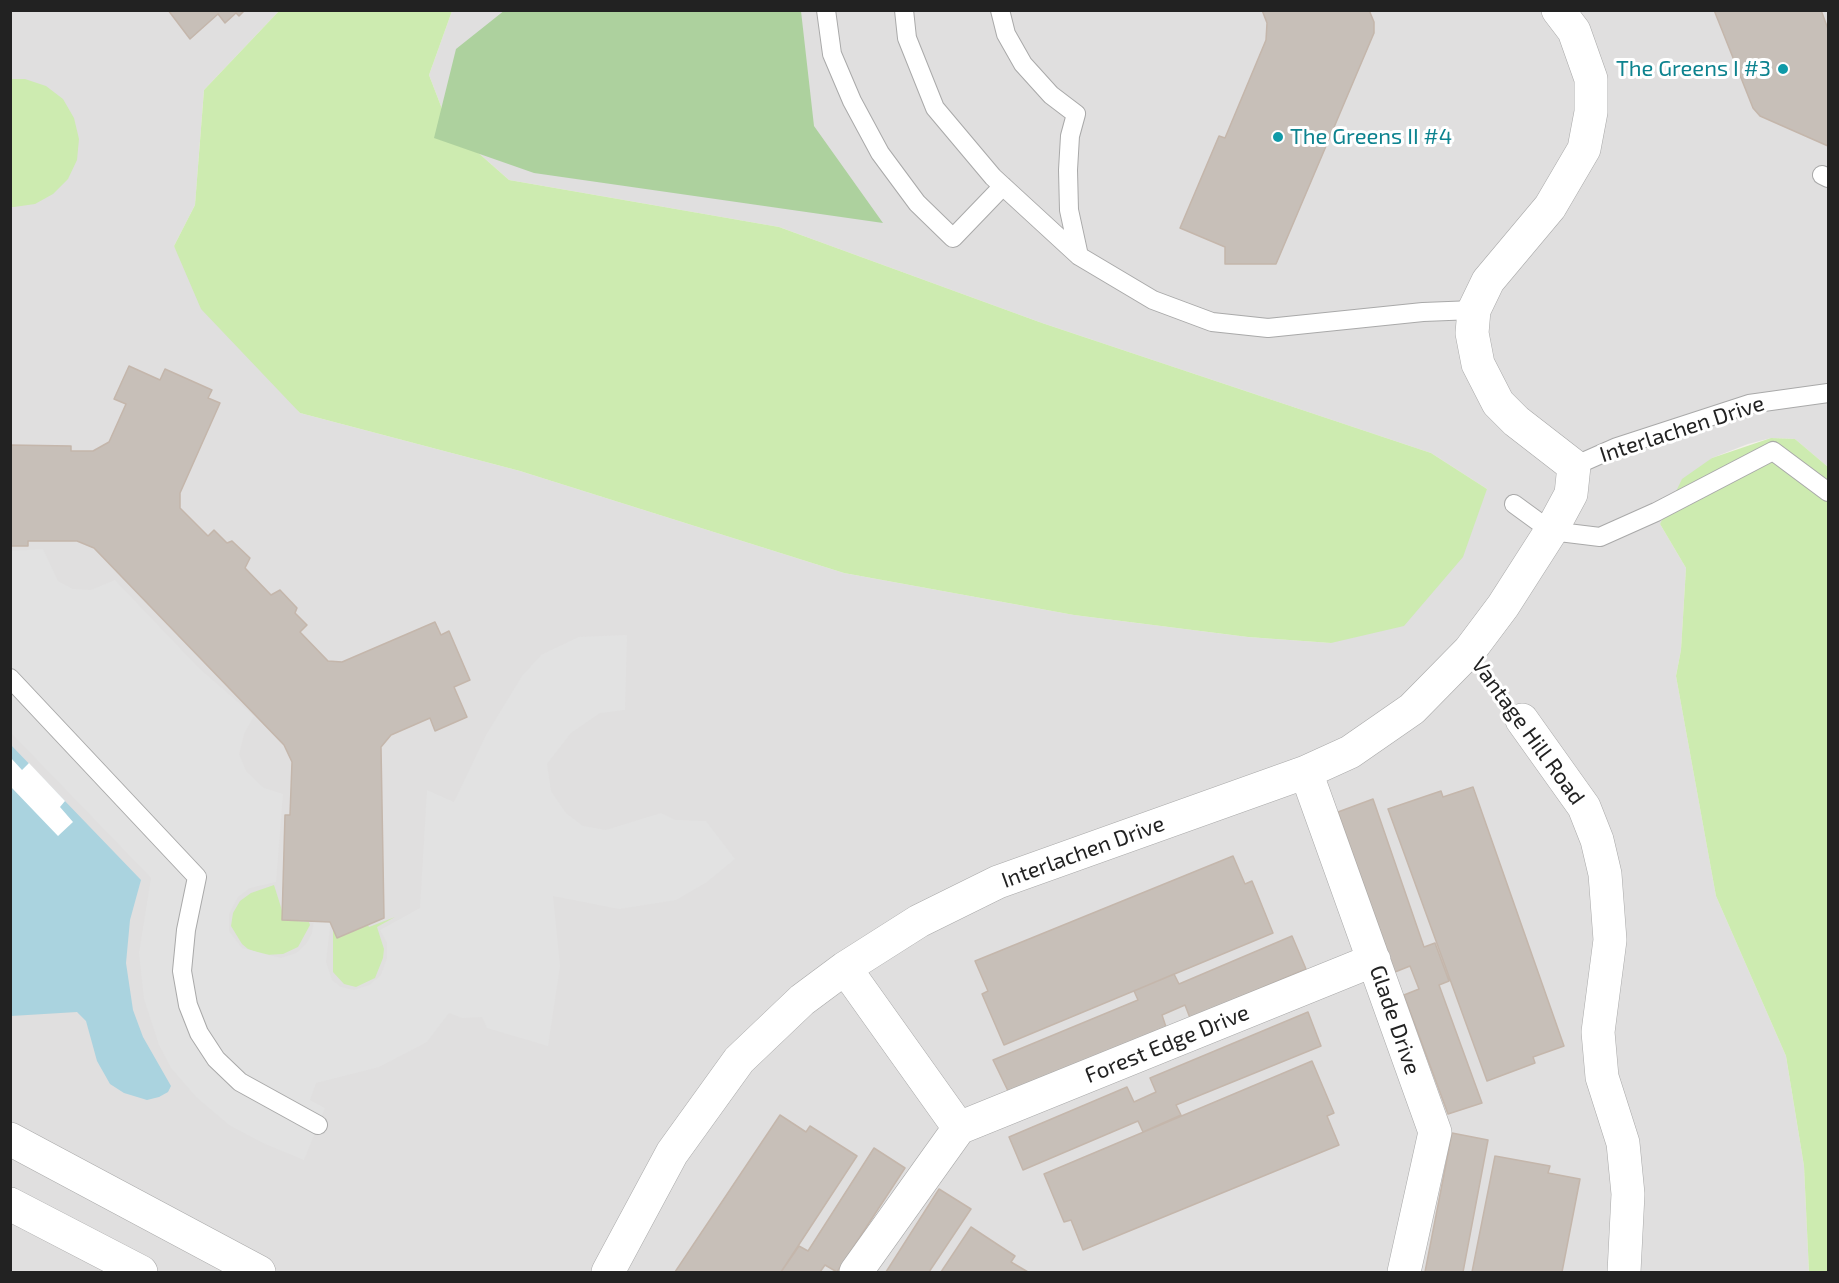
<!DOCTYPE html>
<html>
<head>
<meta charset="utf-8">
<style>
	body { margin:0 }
	#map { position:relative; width:1839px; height:1283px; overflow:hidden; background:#f2efe9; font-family:"Exo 2",sans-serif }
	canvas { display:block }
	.frame { position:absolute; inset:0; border:12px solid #222; pointer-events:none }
</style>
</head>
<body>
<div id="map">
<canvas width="1839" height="1283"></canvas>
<div class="frame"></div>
</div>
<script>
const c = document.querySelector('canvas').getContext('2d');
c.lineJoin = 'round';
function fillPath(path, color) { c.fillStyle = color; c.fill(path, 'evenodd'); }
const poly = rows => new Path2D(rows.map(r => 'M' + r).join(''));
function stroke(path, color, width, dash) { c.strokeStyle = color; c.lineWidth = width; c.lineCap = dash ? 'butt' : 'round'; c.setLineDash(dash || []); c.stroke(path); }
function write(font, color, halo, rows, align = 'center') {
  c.font = font + ' "Exo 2",sans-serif'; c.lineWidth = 6; c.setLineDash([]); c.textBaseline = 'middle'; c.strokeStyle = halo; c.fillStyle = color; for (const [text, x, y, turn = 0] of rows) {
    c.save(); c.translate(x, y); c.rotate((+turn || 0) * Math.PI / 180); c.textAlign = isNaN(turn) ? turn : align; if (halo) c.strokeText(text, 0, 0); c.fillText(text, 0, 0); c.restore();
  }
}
const residential = poly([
	[10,11,279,11,204,90,195,205,174,246,300,413,520,471,844,573,1074,615,1248,637,1331,643,1487,489,1431,453,1042,323,779,227,509,180,449,127,429,75,452,11,1828,11,1828,467,1795,439,1771,438,1748,444,1712,458,1660,524,1686,568,1681,650,1676,676,1716,896,1786,1056,1804,1166,1809,1272,11,1272]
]);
const grass = poly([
	[279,11,452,11,429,75,449,127,509,180,779,227,1042,323,1431,453,1487,489,1463,557,1404,626,1331,643,1248,637,1074,615,844,573,520,471,300,413,201,309,174,246,195,205,204,90],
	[10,79,25,79,46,86,63,99,74,118,79,139,77,160,68,179,53,194,35,204,14,207,10,207],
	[1771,438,1795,439,1828,467,1828,1272,1809,1272,1804,1166,1786,1056,1716,896,1676,676,1681,650,1686,568,1660,524,1682,479,1712,458],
	[274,885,285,920,309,922,310,925,298,947,283,954,265,955,248,949,242,944,231,926,233,913,240,901,251,893],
	[362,912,369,927,395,917,377,927,384,949,383,958,375,978,356,987,344,984,333,972,333,917]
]);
const forest = poly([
	[505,10,801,11,814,126,883,223,534,173,434,138,456,49]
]);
const parking = poly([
	[43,549,58,581,73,589,91,590,115,580,199,668,254,716,244,734,239,754,246,771,264,788,283,794,276,882,250,888,238,897,229,914,229,931,242,948,281,958,296,953,306,944,312,933,314,920,331,919,326,962,332,980,341,987,354,990,369,985,381,975,387,958,387,943,380,930,420,908,427,790,454,802,486,735,522,676,541,655,579,637,627,635,625,710,600,713,571,733,547,764,551,791,566,813,583,826,606,830,661,813,675,820,706,821,735,859,707,882,676,900,619,909,553,896,560,966,548,1046,487,1028,482,1017,462,1018,449,1013,427,1042,379,1067,316,1083,310,1100,325,1108,304,1160,263,1143,229,1125,196,1097,171,1068,159,1045,144,999,139,953,151,878,11,733,11,551]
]);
const water = poly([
	[10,744,141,880,130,920,126,963,133,1010,143,1037,171,1086,168,1092,159,1097,147,1100,124,1093,110,1084,97,1061,86,1021,77,1012,11,1016]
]);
const pier = poly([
	[11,758,22,770,29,763,65,801,60,807,73,822,58,836,11,787]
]);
const building = poly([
	[168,10,245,10,239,16,236,13,225,23,218,14,190,39,168,10],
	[1262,10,1369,10,1374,22,1374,33,1276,264,1225,264,1225,247,1180,228,1219,136,1225,138,1266,40,1267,23,1262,10],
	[1714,10,1821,10,1828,29,1828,146,1760,116,1753,108,1714,10],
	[129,366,160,380,165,369,212,390,208,398,220,403,180,493,180,508,208,536,214,530,227,543,232,541,250,558,245,568,271,595,280,590,297,608,295,613,307,625,300,632,328,661,342,662,435,622,441,635,449,631,470,680,454,687,467,717,435,731,430,718,391,735,381,747,384,918,337,938,330,922,282,920,285,815,290,815,292,762,284,745,94,548,77,541,28,541,28,546,10,546,10,445,71,446,71,451,93,451,109,442,126,404,114,399,129,366],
	[1473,787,1564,1046,1533,1057,1535,1063,1487,1081,1388,809,1441,791,1443,797,1473,787],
	[1373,799,1424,947,1435,943,1449,981,1439,985,1482,1103,1448,1114,1404,995,1419,989,1410,966,1395,972,1338,812,1373,799],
	[1233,856,1245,884,1252,881,1273,933,1004,1045,982,994,988,991,975,961,1233,856],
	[1292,936,1306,969,1190,1018,1185,1005,1162,1015,1166,1027,1009,1093,993,1060,1138,1000,1134,991,1174,974,1179,984,1292,936],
	[1308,1012,1321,1046,1176,1105,1181,1115,1143,1132,1138,1121,1023,1170,1009,1137,1127,1087,1134,1102,1156,1092,1150,1078,1308,1012],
	[1312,1061,1334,1113,1327,1116,1339,1145,1083,1250,1071,1220,1064,1222,1044,1174,1312,1061],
	[780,1115,806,1132,810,1126,857,1156,781,1272,675,1272,780,1115],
	[1452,1133,1488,1140,1463,1272,1425,1272,1452,1133],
	[874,1148,905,1168,837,1272,825,1265,820,1272,781,1272,799,1246,808,1251,874,1148],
	[1495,1156,1550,1166,1548,1173,1580,1179,1562,1272,1472,1272,1495,1156],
	[939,1189,971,1209,929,1272,886,1272,939,1189],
	[971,1227,1015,1256,1011,1262,1028,1272,941,1272,971,1227]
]);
const path = poly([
	[1489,675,1504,695]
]);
const service = poly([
	[826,10,832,54,852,101,880,153,917,203,953,238,1003,186],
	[904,10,907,38,935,108,993,177,1079,256,1153,300,1212,322,1268,328,1423,312,1474,310],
	[1000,10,1006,34,1023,64,1051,95,1076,114,1070,136,1068,170,1069,210,1079,256],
	[1822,175,1828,178],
	[1574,466,1617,447,1749,404,1828,393],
	[1514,504,1551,531,1600,537,1656,512,1773,451,1828,492],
	[10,678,197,877,186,930,182,971,188,1005,199,1033,216,1059,240,1082,318,1125]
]);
const minor = poly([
	[1522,720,1584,807,1597,840,1605,874,1610,940,1598,1032,1602,1077,1623,1143,1628,1194,1624,1272],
	[1306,772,1435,1132,1404,1272],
	[845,968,959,1128],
	[608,1272,672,1153,739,1060,802,1000,845,968,919,921,998,882,1306,772,1350,752,1412,709,1470,650,1503,606,1551,531,1571,494,1574,466,1516,421,1498,403,1478,364,1472,333,1474,310,1488,281,1550,207,1584,149,1591,112,1591,79,1574,31,1558,10],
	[856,1272,959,1128,1374,960]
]);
const tertiary = poly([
	[10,1139,259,1272],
	[10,1204,141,1272]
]);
const markers = [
	[1783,69,6,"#0f9aa8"],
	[1278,137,6,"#0f9aa8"]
];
const cultureNames = [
	["The Greens I #3",1771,69],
	["The Greens II #4",1290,137,"left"]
];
const streetNames = [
	["Interlachen Drive",1682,429,-18],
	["Vantage Hill Road",1528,731,54],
	["Interlachen Drive",1083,852,-20],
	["Glade Drive",1395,1020,71],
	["Forest Edge Drive",1167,1044,-22]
];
fillPath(residential, '#e0dfdf');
fillPath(grass, '#cdebb0');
fillPath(forest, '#add19e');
fillPath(parking, '#e2e2e2');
fillPath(water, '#aad3df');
fillPath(pier, '#fff');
fillPath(building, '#c7bfb8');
stroke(building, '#c4b6ab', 1.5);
stroke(service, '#a9a9a9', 20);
stroke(minor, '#a9a9a9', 34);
stroke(tertiary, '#a9a9a9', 34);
stroke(path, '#fa8072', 4, [3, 3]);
stroke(service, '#fff', 18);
stroke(minor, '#fff', 33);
stroke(tertiary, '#fff', 33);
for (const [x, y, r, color] of markers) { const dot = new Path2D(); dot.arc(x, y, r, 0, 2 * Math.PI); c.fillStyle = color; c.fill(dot); stroke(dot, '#fff', 2); }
write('22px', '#0d838f', '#fff', cultureNames, 'right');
write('22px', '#222', '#fff', streetNames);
</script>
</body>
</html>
